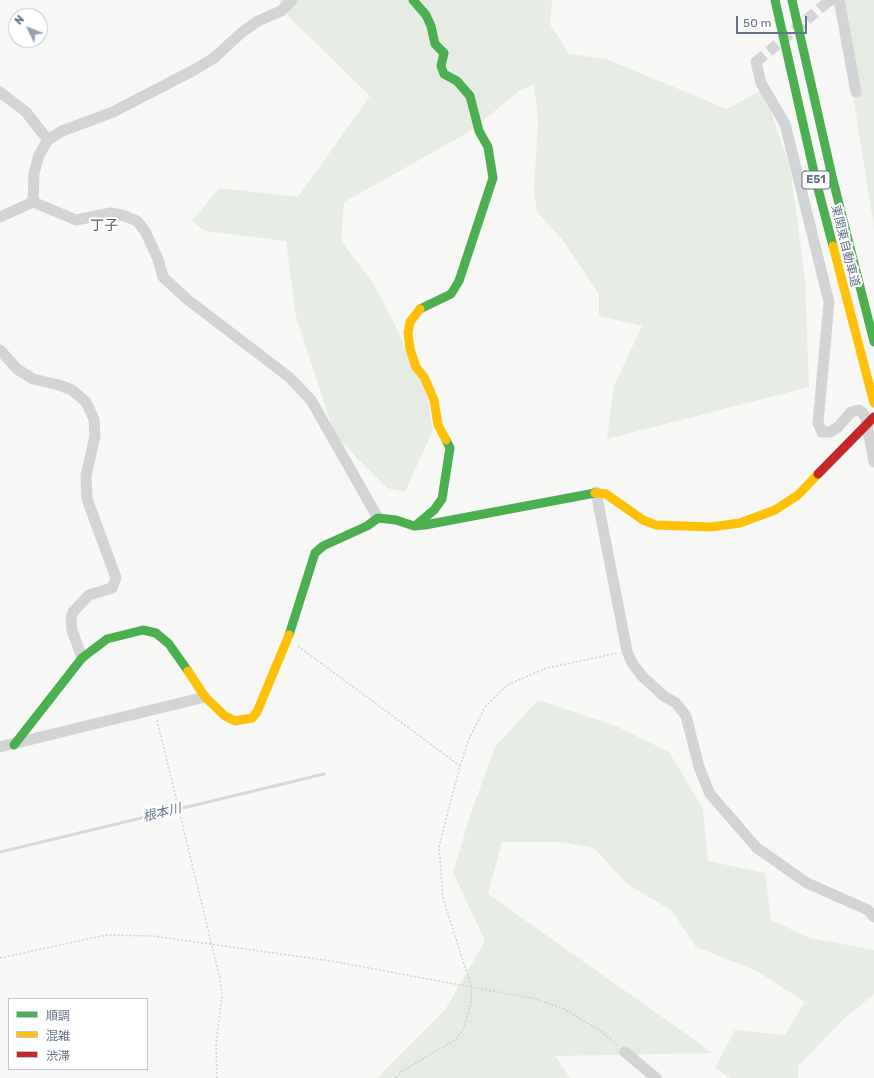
<!DOCTYPE html>
<html>
<head>
<meta charset="utf-8">
<style>
	body { margin:0 }
	#map { position:relative; width:874px; height:1078px; overflow:hidden; background:#f7f7f6; font-family:Rubik,"Noto Sans JP",sans-serif }
	canvas { display:block }
	.legend { position:absolute; left:8px; top:998px; width:140px; height:72px; box-sizing:border-box; background:#fff; border:1px solid #c1c7cf; margin:0; padding:5px 7px; list-style:none; font-size:12px; color:#657388 }
	.legend li { display:flex; align-items:center; gap:8px; height:20px }
	.legend b { width:20px; border:1px solid #c1c7cf }
	.north { position:absolute; left:8px; top:8px; width:40px; height:40px; box-sizing:border-box; background:#fff; border:1px solid #c1c7cf; border-radius:50%; rotate:313deg; font-size:11px; font-weight:700; line-height:16px; text-align:center; color:#657388 }
	.north::after { content:''; display:block; margin:auto; width:14px; height:18px; background:#98a1ae; clip-path:polygon(50% 0,100% 100%,50% 72%,0 100%) }
	.scale { position:absolute; left:736px; top:16px; width:71px; height:18px; box-sizing:border-box; border:2px solid #657388; border-top:0; padding-left:5px; font-size:12px; line-height:14px; white-space:nowrap; color:#657388; -webkit-text-stroke:3px #fff; paint-order:stroke }
</style>
</head>
<body>
<div id="map">
<canvas width="874" height="1078"></canvas>
<ul class="legend">
<li><b style="height:5px;background:#4caf50"></b>順調</li>
<li><b style="height:5px;background:#ffc107"></b>混雑</li>
<li><b style="height:5px;background:#c62828"></b>渋滞</li>
</ul>
<div class="north">N</div>
<div class="scale">50 m</div>
</div>
<script>
const c = document.querySelector('canvas').getContext('2d');
c.lineJoin = 'round';
function fillPath(path, color) { c.fillStyle = color; c.fill(path, 'evenodd'); }
const poly = rows => new Path2D(rows.map(r => 'M' + r).join(''));
function stroke(path, color, width, dash) { c.strokeStyle = color; c.lineWidth = width; c.lineCap = dash ? 'butt' : 'round'; c.setLineDash(dash || []); c.stroke(path); }
function write(font, color, halo, rows, align = 'center') {
  c.font = font + ' Rubik,"Noto Sans JP",sans-serif'; c.lineWidth = 4; c.setLineDash([]); c.textBaseline = 'middle'; c.strokeStyle = halo; c.fillStyle = color; for (const [text, x, y, turn = 0] of rows) {
    c.save(); c.translate(x, y); c.rotate((+turn || 0) * Math.PI / 180); c.textAlign = isNaN(turn) ? turn : align; if (halo) c.strokeText(text, 0, 0); c.fillText(text, 0, 0); c.restore();
  }
}
const green = poly([
	[279,0,552,0,550,24,569,54,606,59,727,109,763,89,790,167,805,278,809,387,607,439,614,386,642,326,599,316,599,294,562,239,537,212,534,189,538,121,534,84,519,91,469,132,344,202,341,241,373,283,394,323,427,396,433,430,405,492,387,488,335,436,296,316,286,241,205,231,192,221,219,188,298,197,370,96,291,19],
	[838,0,874,0,874,228],
	[538,700,616,726,669,752,703,809,708,861,765,873,771,920,810,938,874,950,874,994,845,1018,798,1066,798,1078,730,1078,715,1068,735,1030,785,1035,805,1002,757,971,696,947,672,911,626,883,594,848,563,842,502,842,488,894,713,1053,555,1056,570,1078,377,1078,445,1010,485,941,453,872,471,813,495,747]
]);
const stream = poly([
	[0,852,324,774]
]);
const streetTunnel = poly([
	[756,62,829,1]
]);
const path = poly([
	[298,646,460,766],
	[157,720,220,979,222,997,216,1044,217,1078],
	[0,958,106,935,153,936,210,944,331,961,536,999,564,1009,601,1031,617,1045],
	[396,1078,402,1071,455,1040,463,1030,471,1003,472,989,443,898,439,847,460,766,469,739,485,707,507,685,547,668,618,653]
]);
const street = poly([
	[839,0,856,92],
	[829,1,831,0],
	[756,62,761,83,785,124,829,302,818,423,822,432,830,432,838,427,851,412,859,410,863,413,866,419,874,462],
	[0,92,26,112,48,140],
	[33,202,34,173,39,155,48,140,62,131,113,112,194,70,214,58,241,33,258,21,281,11,292,0],
	[0,217,33,202,76,220,111,213,125,216,137,221,145,231,158,259,163,277,188,300,289,377,311,400,378,518],
	[0,350,17,369,33,379,59,385,72,390,86,402,94,419,95,436,86,476,87,499,116,578,112,588,89,595,73,612,71,618,72,630,82,658],
	[596,492,627,651,632,663,643,677,665,697,676,703,686,716,699,767,710,794,757,848,807,883,868,910,874,917],
	[0,747,205,697],
	[625,1052,656,1078]
]);
const fast = poly([
	[413,0,426,15,431,26,435,44,444,53,441,66,444,74,457,81,470,96,479,131,488,147,493,178,459,281,451,294,420,309],
	[775,0,816,181,833,246],
	[792,0,832,176,874,342],
	[415,526,434,510,442,499,450,448,446,440],
	[289,635,315,553,323,546,367,526,378,518,396,520,414,526,425,525,595,493],
	[14,745,82,658,107,639,143,630,156,633,169,644,188,671]
]);
const slow = poly([
	[833,246,874,403],
	[420,309,410,322,408,333,410,349,416,367,424,377,434,400,438,425,446,440],
	[595,493,606,494,643,520,656,525,711,527,740,523,775,510,798,495,818,474],
	[188,671,205,697,225,716,235,721,252,718,257,712,289,635]
]);
const jam = poly([
	[818,474,874,417]
]);
const shields = [
	[816,180,28]
];
const shieldNames = [
	["E51",816,180]
];
const streetNames = [
	["東関東自動車道",845,246,76]
];
const waterNames = [
	["根本川",162,813,-14]
];
const quarterNames = [
	["丁子",104,226]
];
fillPath(green, '#e6ebe4');
stroke(stream, '#d3dade', 3);
stroke(streetTunnel, '#d2d6da', 11, [11, 5.5]);
stroke(path, '#d0d1d1', 1.5, [2, 2]);
stroke(street, '#d3d4d5', 11);
stroke(fast, '#4caf50', 9);
stroke(slow, '#ffc107', 9);
stroke(jam, '#c62828', 9);
for (const [x, y, w] of shields) { const box = new Path2D(); box.roundRect(x - w / 2, y - 9, w, 18, 3); c.fillStyle = '#fff'; c.fill(box); stroke(box, '#657388', 1); }
write('bold 11px', '#657388', null, shieldNames);
write('12px', '#657388', '#fff', streetNames);
write('italic 13px', '#617583', '#fff', waterNames);
write('14px', '#545e6d', '#fff', quarterNames);
</script>
</body>
</html>
